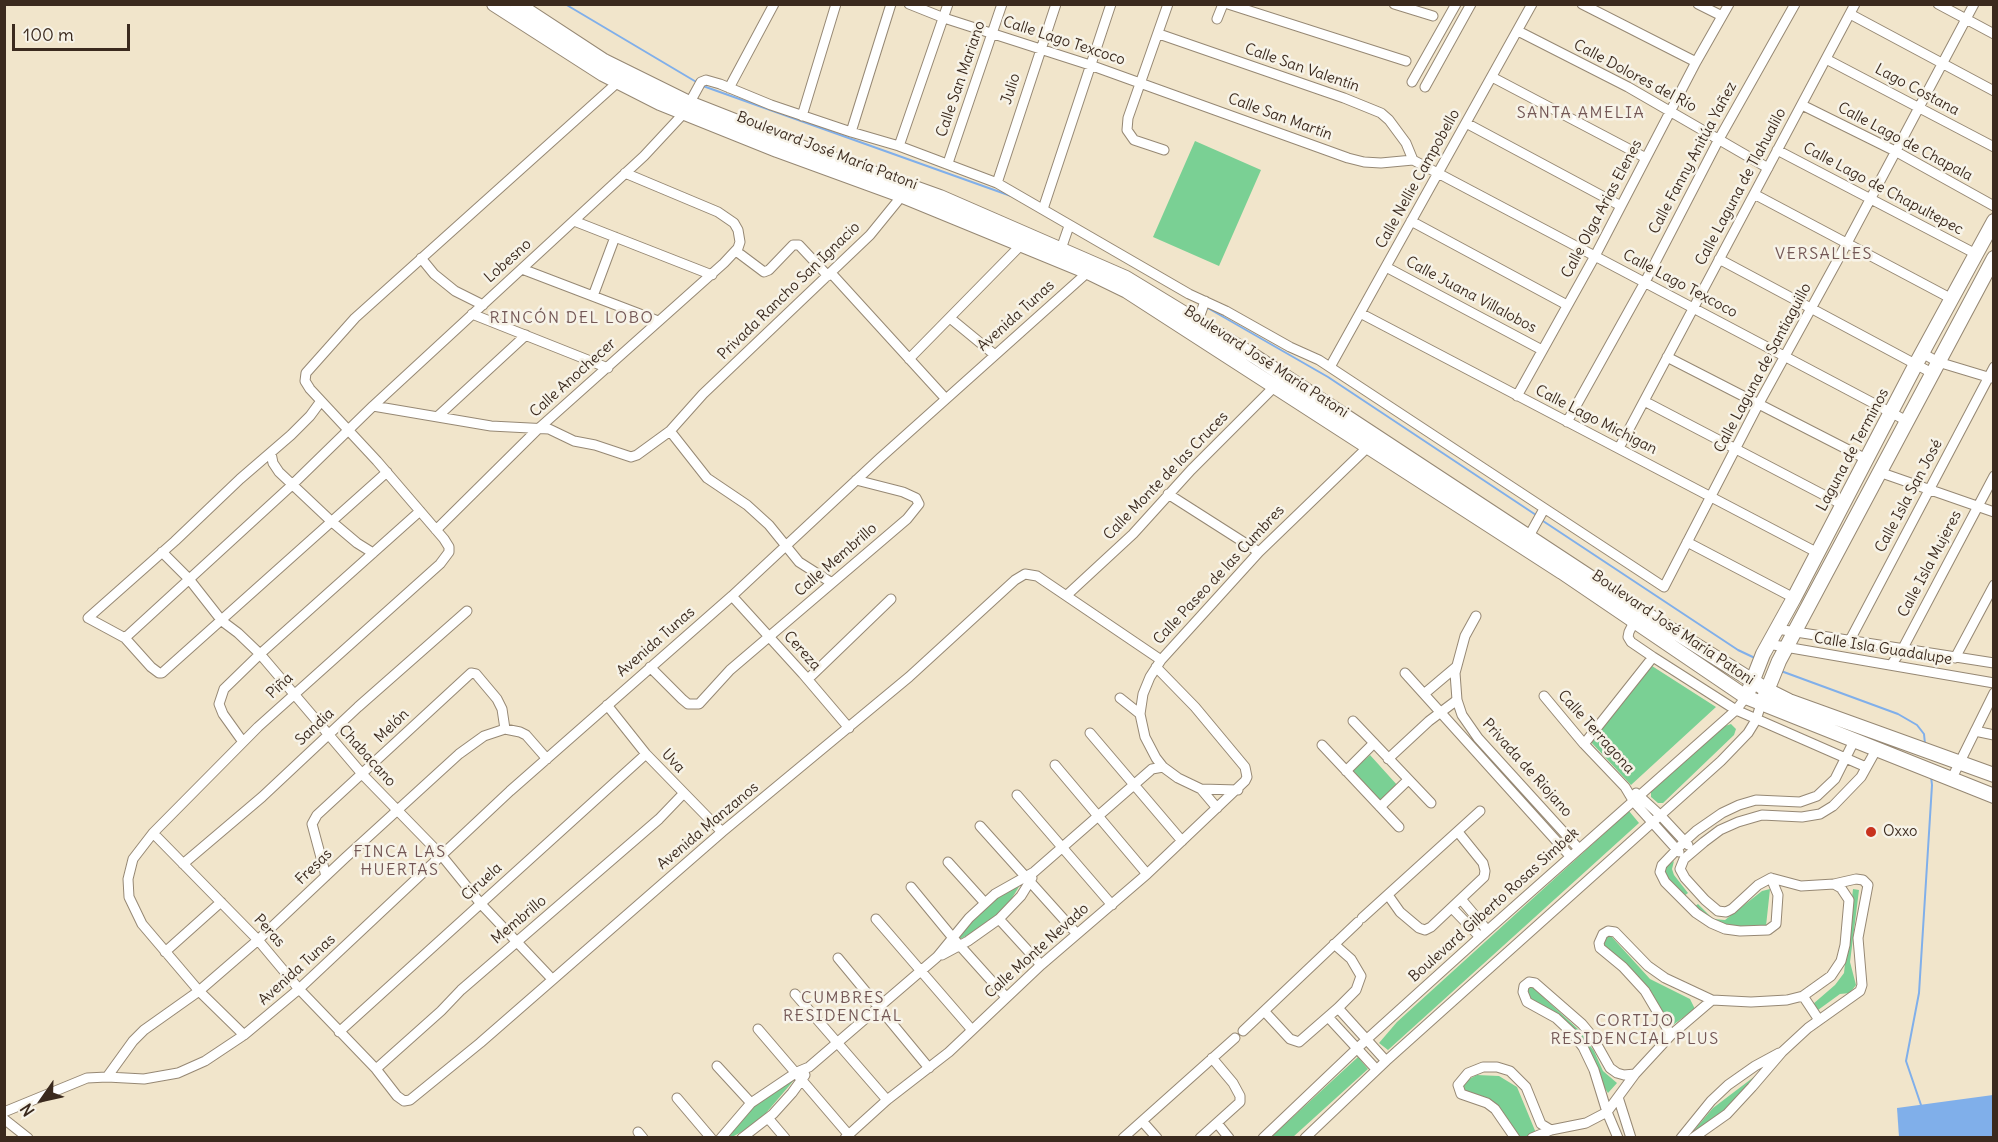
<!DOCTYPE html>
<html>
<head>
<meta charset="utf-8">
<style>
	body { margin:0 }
	#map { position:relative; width:1998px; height:1142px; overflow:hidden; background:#f1e5cb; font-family:Delius,sans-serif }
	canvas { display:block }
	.frame { position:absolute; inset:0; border:6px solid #3b2a1e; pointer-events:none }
	.north { position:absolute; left:12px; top:1070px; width:60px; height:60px; -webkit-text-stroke:4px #f7f3e8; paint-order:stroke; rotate:236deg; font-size:16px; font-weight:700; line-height:24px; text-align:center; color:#3b2a1e }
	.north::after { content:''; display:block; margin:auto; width:21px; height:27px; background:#3b2a1e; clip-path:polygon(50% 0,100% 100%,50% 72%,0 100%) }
	.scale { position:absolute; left:12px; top:24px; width:118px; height:27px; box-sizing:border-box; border:3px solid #3b2a1e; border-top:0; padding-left:8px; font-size:18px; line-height:21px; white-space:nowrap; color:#3b2a1e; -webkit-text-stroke:4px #f7f3e8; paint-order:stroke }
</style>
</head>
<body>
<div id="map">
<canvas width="1998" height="1142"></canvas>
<div class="frame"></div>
<div class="north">N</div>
<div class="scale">100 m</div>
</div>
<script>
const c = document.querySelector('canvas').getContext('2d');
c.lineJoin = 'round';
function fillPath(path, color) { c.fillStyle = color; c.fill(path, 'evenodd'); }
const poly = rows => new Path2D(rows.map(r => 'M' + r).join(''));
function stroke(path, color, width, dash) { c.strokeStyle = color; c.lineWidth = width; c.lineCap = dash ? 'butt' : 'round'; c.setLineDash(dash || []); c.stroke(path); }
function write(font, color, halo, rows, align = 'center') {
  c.font = font + ' Delius,sans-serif'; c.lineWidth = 5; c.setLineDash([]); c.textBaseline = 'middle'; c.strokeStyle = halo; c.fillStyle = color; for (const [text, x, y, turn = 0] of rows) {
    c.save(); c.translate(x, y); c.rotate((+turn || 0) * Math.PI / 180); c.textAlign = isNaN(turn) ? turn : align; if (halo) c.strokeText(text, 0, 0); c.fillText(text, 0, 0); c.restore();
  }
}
const green = poly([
	[1195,141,1261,170,1219,266,1153,237],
	[1652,666,1716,707,1631,785,1590,741],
	[1731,724,1736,729,1734,735,1663,803,1658,803,1651,797,1651,791,1725,726],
	[1370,755,1398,786,1379,803,1351,772],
	[1629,811,1639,823,1388,1050,1379,1043,1397,1022],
	[1674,861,1672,869,1674,875,1688,893,1684,896,1665,876,1664,868],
	[1022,882,1007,906,982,928,956,941,974,917,1001,893],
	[1770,889,1766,926,1724,926,1708,920,1694,907,1698,904,1713,919,1725,920,1762,891],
	[1853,889,1859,890,1850,962,1856,985,1850,993,1840,994,1818,1010,1813,1004,1835,985,1844,973],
	[1611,936,1650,979,1690,999,1695,1009,1670,1027,1655,998,1630,969,1603,947,1602,937],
	[1529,984,1579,1030,1594,1051,1603,1071,1617,1083,1608,1093,1602,1084,1589,1053,1531,1001,1525,990],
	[1358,1057,1368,1069,1293,1137,1270,1138],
	[1767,1067,1719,1117,1691,1134,1713,1108],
	[1477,1075,1499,1076,1517,1087,1536,1133,1524,1137,1515,1137,1504,1117,1461,1090,1463,1082],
	[795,1079,766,1113,749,1128,732,1137,726,1138,757,1102]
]);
const water = poly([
	[1993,1095,1993,1137,1899,1137,1897,1108]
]);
const stream = poly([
	[565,4,698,83],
	[703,86,1011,196],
	[1206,307,1328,377,1536,515],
	[1540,519,1738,650,1757,659],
	[1781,671,1898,714,1917,725,1924,734,1925,744],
	[1921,1105,1906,1061,1919,993,1932,785,1931,776]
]);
const street = poly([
	[909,4,944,18,1090,65,1348,158,1364,162,1381,163,1413,160],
	[1228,4,1406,61],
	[1394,4,1433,16],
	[1582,4,1696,62],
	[1698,4,1722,16],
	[1938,4,1994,34],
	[1850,14,1994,91],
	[1217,19,1223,4],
	[1518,31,1628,87,1768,168],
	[1159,34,1344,98,1381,113,1389,120,1406,143,1413,160],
	[1826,59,1994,147],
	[1492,77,1646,158],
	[1412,82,1456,4],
	[1425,87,1471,4],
	[729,88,774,4],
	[1802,105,1895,151,1994,206],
	[802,116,836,4],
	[1466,123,1621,206],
	[851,132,891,4],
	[899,146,948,4],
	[1164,150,1134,140,1127,130,1128,118,1168,4],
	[1777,150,1976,254],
	[1413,160,1907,421],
	[948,163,1002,4],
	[997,183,1056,4],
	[1754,194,1952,299],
	[1043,209,1111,4],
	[574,221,712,275],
	[1411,221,1567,305],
	[1061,249,1069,226],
	[736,251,764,272,769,270,793,245,799,245,828,276],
	[421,258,434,274,455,291,483,305],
	[1719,259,1932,373],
	[1386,267,1542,350],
	[522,269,658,321],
	[831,273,945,398],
	[593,296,615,237],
	[1360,313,1818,553],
	[472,314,608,368],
	[950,318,995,355],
	[1198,321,1205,301],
	[1922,353,1938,362,1991,378],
	[1667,357,1868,460],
	[909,359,1021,245],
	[1330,367,1532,4],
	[1517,396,1595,256,1696,62,1729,4],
	[321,401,310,416,291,435,240,479,175,541,88,618,125,638,151,667,159,673,162,673,387,472],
	[1644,401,1843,505],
	[373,406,491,426,549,429,574,441,595,445,631,457,637,455,670,431],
	[437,417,526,335],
	[1567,422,1645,282,1719,139,1795,4],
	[1619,448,1855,4],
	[271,453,273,463,279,472,331,521,357,543,373,553],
	[1879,472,1994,512],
	[1168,494,1259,552],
	[436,530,538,429,724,263,738,248,740,242,738,230,734,223,718,212,625,173],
	[1529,536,1544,509],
	[1687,542,1794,598],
	[162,552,189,579,222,621,238,633,260,654,363,775,442,856,481,904,552,979],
	[832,583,799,562,769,525,747,505,707,478,670,431,703,394,870,235,905,192],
	[1067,595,1133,534,1191,470,1277,384],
	[732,596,803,674,849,728],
	[1476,616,1465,636,1455,673,1457,700,1462,715,1478,738,1579,849],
	[1636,618,1629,632,1628,637,1631,642,1653,657,1736,710,1866,767],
	[1777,629,1994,663],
	[125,638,292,485,373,406,644,156,684,113,701,82,706,80,720,84,771,105,851,132,899,146,997,183,1189,294,1226,311,1290,347,1319,360,1664,587,1758,405,1847,243,1974,4],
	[1850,640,1994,367],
	[1768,644,1994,683],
	[1955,658,1994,585],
	[1891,665,1903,648,1994,476],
	[650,667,682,699,688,704,699,704,730,670,907,519,919,504,916,498,903,492,856,480],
	[1405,673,1570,856],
	[808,679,891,599],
	[1424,694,1456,667],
	[1544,696,1584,744,1625,787,1634,802,1679,852],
	[1120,698,1140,714],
	[607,705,646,754,722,832],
	[1353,721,1431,803],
	[1975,731,1994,735],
	[1090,733,1182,841],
	[243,742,223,714,219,704,224,689,260,654,420,511],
	[1584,744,1653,657],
	[1322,745,1399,827],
	[1388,759,1429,721,1457,700],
	[1055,765,1147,874],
	[1346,771,1374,743],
	[1951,780,1994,693],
	[1201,789,1217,808],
	[1238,790,1201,789,1178,778,1163,767,1156,758,1145,737,1140,714,1143,694,1150,677,1161,660,1259,552,1371,444],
	[1636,793,1661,816,1688,845],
	[1017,795,1112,905],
	[1380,807,1408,780],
	[980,826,1077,934],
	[153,833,258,940,299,989,376,1069,397,1096,404,1101,410,1100,480,1043,722,832,909,677,1015,580,1025,574,1037,576,1161,660],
	[948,862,985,903],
	[183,864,262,797,358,707,467,611],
	[326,876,312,824,317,815,471,673,476,674,497,699,502,709,505,729,520,732,526,735,547,759],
	[1771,878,1778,895,1776,924,1768,930,1740,931,1725,929,1711,923,1696,913,1665,882,1660,872,1662,865,1685,841,1696,831,1722,813,1739,805,1756,800,1800,802,1817,796,1835,779,1854,741],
	[911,887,953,938,1006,997],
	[1388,895,1400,912,1419,928,1425,930,1431,927,1484,877,1485,871,1483,863,1458,832],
	[1461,899,1487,930],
	[1452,908,1480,937],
	[1362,918,1480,811],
	[876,919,972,1030],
	[999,919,1041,965],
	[165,952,221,902],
	[942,955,968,941,999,919,1021,896,1032,878],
	[838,958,929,1068],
	[795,994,887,1100],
	[1803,996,1819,1020],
	[1338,1008,1386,1061],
	[1265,1012,1290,1039,1299,1042,1338,1008,1356,990,1361,976,1351,959,1334,944],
	[1328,1017,1376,1069],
	[758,1029,848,1134],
	[1243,1031,1358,922],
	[339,1032,646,754],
	[244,1035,199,991,142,924,129,897,128,879,133,859,153,833,258,727,440,564,449,552,449,547,444,539,377,461,310,389,305,381,306,373,355,318,618,82],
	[1671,1035,1645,991,1623,967,1600,948,1599,943,1603,934,1608,931,1615,932,1648,966,1665,978,1712,1000],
	[717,1066,751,1103],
	[376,1069,441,1011,461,990,659,819,683,794],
	[107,1077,133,1041,144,1030,199,991,258,940,345,858,459,754,484,736,505,729],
	[1618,1097,1631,1138],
	[677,1098,711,1138],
	[4,1112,87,1078,107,1077,144,1079,178,1073,205,1061,244,1035,299,989,510,791,732,596,879,459,1088,272],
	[768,1118,785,1138],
	[4,1119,28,1138],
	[1142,1121,1157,1138],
	[1217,1123,1229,1138],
	[638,1132,643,1138],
	[721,1138,751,1103,797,1072,809,1067,937,957,969,918,995,894,1034,872,1152,769,1163,767],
	[742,1138,773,1114,792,1093,805,1075],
	[845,1138,887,1100,949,1052,1041,965,1147,874,1245,781,1247,777,1245,767,1195,707,1156,667],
	[1123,1138,1235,1038],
	[1200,1138,1240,1102,1240,1096,1233,1083,1212,1058],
	[1263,1138,1366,1040,1480,937,1736,710,1746,697],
	[1305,1138,1386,1061,1721,761,1748,733,1756,720,1761,704],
	[1515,1138,1495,1109,1487,1103,1461,1094,1458,1085,1468,1073,1483,1067,1497,1067,1510,1071,1526,1087,1541,1124,1551,1130],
	[1532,1138,1551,1130,1586,1123,1607,1112,1635,1074,1671,1035,1712,1000,1751,1002,1787,1000,1803,996,1831,976,1841,961,1845,945,1849,900,1841,888,1834,884,1801,886,1771,878,1758,885,1732,909,1726,912,1718,911,1705,900,1685,878,1680,869,1684,859,1704,842,1720,830,1738,822,1762,815,1802,817,1820,814,1833,806,1861,777,1876,750],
	[1618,1138,1607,1112,1594,1070,1583,1047,1572,1033,1556,1018,1527,1002,1523,992,1524,986,1529,982,1535,983,1582,1024,1592,1036,1610,1068,1617,1073,1624,1075,1635,1074],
	[1681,1138,1711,1101,1728,1085,1755,1066,1779,1053],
	[1693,1138,1727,1114,1752,1087,1782,1052,1808,1028,1860,991,1862,985,1858,938,1868,885,1863,880,1856,879,1834,884]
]);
const secondary = poly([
	[494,4,603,74,660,103,777,150,903,196,1088,272,1127,291,1562,572,1746,697,1994,796],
	[517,4,604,61,689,103,806,149,940,197,1126,278,1254,356,1640,610,1767,690,1789,701,1994,775],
	[1749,690,1763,654,1794,598,1916,364,1994,221],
	[1764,698,1779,661,1994,258]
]);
const markers = [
	[1871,832,6,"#c8321e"]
];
const streetNames = [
	["Calle Lago Texcoco",1064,41,18],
	["Calle San Valentín",1302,68,19],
	["Calle Dolores del Río",1635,76,28],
	["Calle San Mariano",961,79,-71],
	["Julio",1011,89,-72],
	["Lago Costana",1917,90,28],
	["Calle San Martín",1280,117,20],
	["Calle Lago de Chapala",1905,142,28],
	["Boulevard José María Patoni",827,151,21],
	["Calle Fanny Anitúa Yañez",1693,158,-62],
	["Calle Nellie Campobello",1418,179,-61],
	["Calle Laguna de Tlahualilo",1741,187,-62],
	["Calle Lago de Chapultepec",1883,189,28],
	["Calle Olga Arias Elenes",1602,209,-62],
	["Lobesno",508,261,-42],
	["Calle Lago Texcoco",1680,284,28],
	["Privada Rancho San Ignacio",789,291,-44],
	["Calle Juana Villalobos",1471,295,28],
	["Avenida Tunas",1016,316,-42],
	["Boulevard José María Patoni",1266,362,33],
	["Calle Laguna de Santiaguillo",1763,368,-62],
	["Calle Anochecer",573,378,-42],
	["Calle Lago Michigan",1596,420,27],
	["Laguna de Terminos",1853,450,-62],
	["Calle Monte de las Cruces",1166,476,-46],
	["Calle Isla San José",1909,496,-62],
	["Calle Membrillo",836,560,-41],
	["Calle Isla Mujeres",1930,564,-62],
	["Calle Paseo de las Cumbres",1219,575,-47],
	["Boulevard José María Patoni",1673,628,34],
	["Avenida Tunas",656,642,-41],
	["Calle Isla Guadalupe",1883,649,9],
	["Cereza",802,651,48],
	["Piña",280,686,-43],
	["Melón",392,726,-44],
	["Sandia",315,727,-43],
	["Calle Terragona",1596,732,48],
	["Chabacano",367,756,48],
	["Uva",673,761,47],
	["Privada de Riojano",1527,768,48],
	["Avenida Manzanos",708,826,-40],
	["Fresas",314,867,-44],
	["Ciruela",482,882,-42],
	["Boulevard Gilberto Rosas Simbek",1494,905,-42],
	["Membrillo",519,920,-40],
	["Peras",269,931,48],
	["Calle Monte Nevado",1037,951,-42],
	["Avenida Tunas",297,970,-42]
];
const poiNames = [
	["Oxxo",1883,832]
];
const neighbourhoodNames = [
	["SANTA AMELIA",1581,113],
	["VERSALLES",1824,254],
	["RINCÓN DEL LOBO",572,318],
	["FINCA LAS",400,852],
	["HUERTAS",400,870],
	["CUMBRES",843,998],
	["RESIDENCIAL",843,1016],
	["CORTIJO",1635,1021],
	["RESIDENCIAL PLUS",1635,1039]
];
fillPath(green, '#7ad094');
fillPath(water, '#80afea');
stroke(stream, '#80afea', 2);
stroke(street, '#968874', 11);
stroke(secondary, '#968874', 16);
stroke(street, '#fff', 9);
stroke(secondary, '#fff', 14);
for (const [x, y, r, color] of markers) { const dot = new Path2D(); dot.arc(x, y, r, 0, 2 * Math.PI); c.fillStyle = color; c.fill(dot); stroke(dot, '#f7f3e8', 2); }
write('15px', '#3b2a1e', '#f7f3e8', streetNames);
write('15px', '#3b2a1e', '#f7f3e8', poiNames, 'left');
c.letterSpacing = '1.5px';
write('16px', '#745856', '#f7f3e8', neighbourhoodNames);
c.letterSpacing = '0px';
</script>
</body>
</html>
